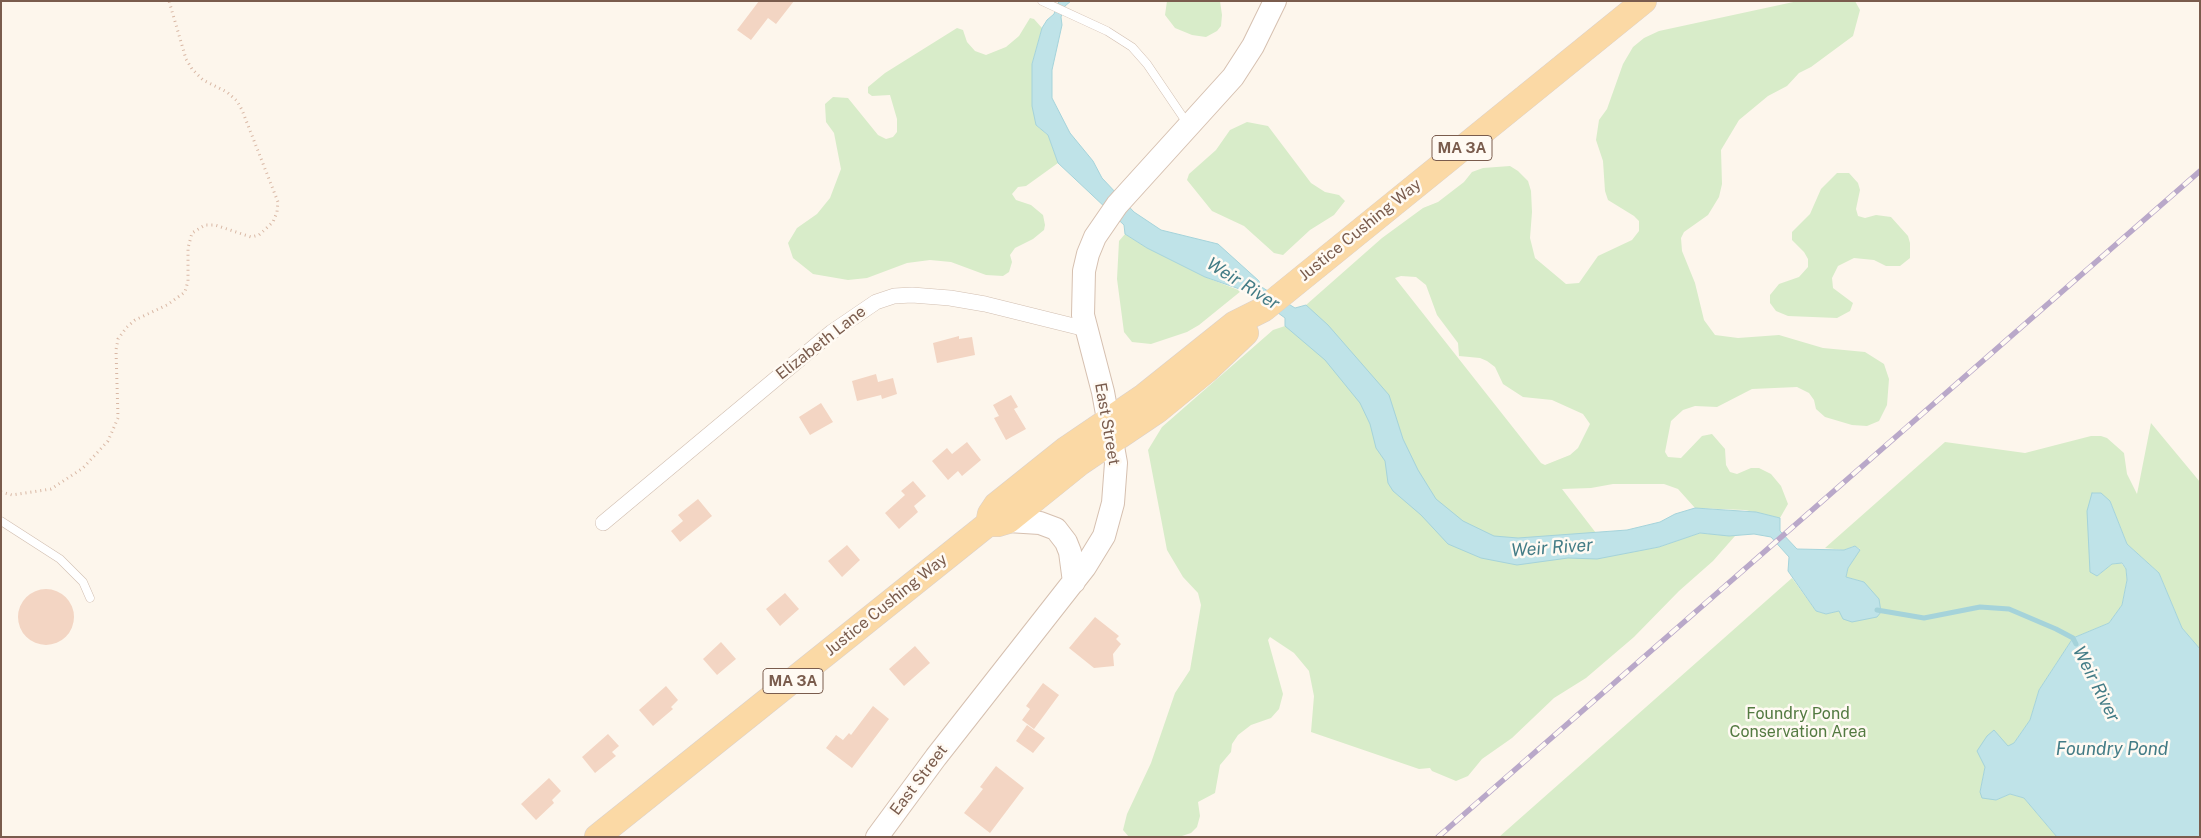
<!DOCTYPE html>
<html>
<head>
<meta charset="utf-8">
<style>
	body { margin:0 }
	#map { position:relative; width:2201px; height:838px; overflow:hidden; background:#fdf6ec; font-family:"Public Sans",sans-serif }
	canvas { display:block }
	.frame { position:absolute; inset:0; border:2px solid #7a5c4d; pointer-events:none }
</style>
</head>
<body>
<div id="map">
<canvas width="2201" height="838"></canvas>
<div class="frame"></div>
</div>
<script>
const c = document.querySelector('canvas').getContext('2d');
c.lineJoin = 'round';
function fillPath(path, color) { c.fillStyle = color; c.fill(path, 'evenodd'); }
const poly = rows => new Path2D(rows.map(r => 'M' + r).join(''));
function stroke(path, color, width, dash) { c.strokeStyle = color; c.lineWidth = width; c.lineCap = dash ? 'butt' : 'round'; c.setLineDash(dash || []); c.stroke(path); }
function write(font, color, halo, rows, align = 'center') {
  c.font = font + ' "Public Sans",sans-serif'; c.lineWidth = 5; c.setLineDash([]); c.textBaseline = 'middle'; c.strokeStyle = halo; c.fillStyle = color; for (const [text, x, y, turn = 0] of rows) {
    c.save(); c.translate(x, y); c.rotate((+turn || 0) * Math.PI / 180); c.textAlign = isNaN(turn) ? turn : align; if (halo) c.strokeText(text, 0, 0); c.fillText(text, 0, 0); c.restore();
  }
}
const green = poly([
	[1167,1,1220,1,1222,15,1221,26,1217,31,1206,37,1192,35,1175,28,1165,15],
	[1798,1,1855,1,1860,10,1853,36,1811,67,1799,73,1787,86,1768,96,1739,120,1721,150,1722,184,1719,197,1708,215,1684,232,1681,238,1682,251,1695,283,1704,320,1715,335,1738,338,1779,335,1823,348,1865,352,1884,364,1889,379,1887,405,1879,421,1867,426,1852,425,1825,417,1816,409,1814,400,1809,393,1797,387,1752,389,1717,407,1695,406,1683,410,1671,421,1665,452,1668,457,1681,458,1702,436,1712,434,1725,449,1726,465,1730,472,1737,474,1751,468,1759,468,1771,474,1781,486,1788,504,1780,518,1745,510,1695,508,1678,489,1664,484,1613,484,1591,488,1562,489,1613,555,1659,547,1700,533,1735,536,1713,561,1679,591,1634,637,1586,678,1554,698,1512,738,1482,759,1468,776,1456,781,1432,771,1430,768,1419,769,1311,732,1314,696,1309,671,1294,653,1270,637,1268,640,1283,694,1279,709,1271,718,1251,725,1238,735,1232,744,1231,752,1220,765,1215,793,1198,802,1200,816,1197,827,1191,833,1179,837,1129,837,1123,830,1127,814,1151,763,1175,693,1190,670,1201,605,1198,593,1183,577,1167,550,1148,450,1162,427,1273,330,1285,326,1289,328,1311,310,1306,305,1382,238,1423,208,1438,202,1464,182,1472,172,1483,168,1510,166,1518,171,1528,181,1531,191,1532,212,1530,238,1535,258,1566,284,1579,283,1598,256,1632,240,1639,231,1639,221,1634,216,1608,200,1605,191,1603,161,1596,140,1599,120,1607,109,1623,64,1633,47,1644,38,1659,31],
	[1401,276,1416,277,1426,285,1437,315,1458,343,1459,356,1480,358,1487,361,1495,367,1503,384,1523,397,1552,400,1583,414,1590,424,1578,448,1570,455,1545,465,1541,463,1395,278],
	[1030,18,1034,19,1042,28,1032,64,1036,125,1048,135,1058,163,1026,186,1018,187,1012,194,1016,200,1031,205,1043,215,1045,225,1044,230,1033,239,1015,248,1010,255,1012,262,1009,272,1003,276,986,275,951,262,930,260,907,263,867,278,848,280,813,274,793,258,788,243,797,228,817,214,830,198,841,169,834,133,826,122,825,104,833,97,848,98,878,135,886,139,893,137,897,132,897,119,890,95,872,96,868,93,868,87,885,73,957,28,963,30,967,42,975,51,986,55,1006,47,1019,36],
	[1247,122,1268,126,1311,183,1325,192,1339,195,1345,201,1334,215,1310,230,1283,255,1274,253,1244,226,1212,211,1187,180,1189,174,1216,150,1230,130],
	[1837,173,1849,173,1858,183,1860,190,1856,209,1858,216,1865,218,1876,215,1891,217,1908,236,1910,243,1910,258,1900,266,1886,266,1874,260,1854,258,1838,266,1832,278,1833,288,1853,303,1850,311,1837,318,1788,316,1776,311,1770,303,1770,295,1779,284,1799,277,1808,267,1808,259,1804,252,1792,240,1792,232,1810,214,1821,189],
	[1125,234,1147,248,1205,277,1241,291,1199,325,1187,332,1151,344,1132,342,1124,332,1117,279,1119,241],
	[2151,423,2200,482,2200,649,2182,628,2159,573,2127,544,2110,501,2097,576,2112,564,2121,563,2126,569,2127,580,2122,605,2109,623,2073,638,2039,690,2030,720,2014,743,1985,767,1980,792,1996,800,2010,794,2024,798,2057,837,1499,837,1792,578,1816,611,1826,614,1839,611,1864,582,1846,577,1848,568,1860,549,1854,546,1844,550,1825,548,1945,442,2025,453,2091,436,2101,436,2107,438,2124,453,2127,474,2137,494]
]);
const water = poly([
	[1059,1,1071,1,1065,6,1061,17,1062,25,1052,70,1052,98,1070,133,1093,161,1102,178,1134,212,1161,230,1218,244,1259,281,1260,286,1295,308,1306,305,1328,325,1389,395,1403,439,1418,470,1436,499,1463,521,1494,536,1518,538,1627,530,1660,522,1675,514,1695,508,1756,512,1780,518,1780,531,1797,549,1844,550,1855,546,1860,550,1848,568,1846,577,1864,582,1879,599,1881,612,1877,617,1852,622,1843,619,1839,611,1826,614,1816,611,1788,571,1789,557,1771,537,1754,534,1729,536,1700,533,1659,547,1597,559,1568,558,1517,565,1481,558,1448,544,1421,515,1393,491,1388,483,1385,461,1376,448,1370,424,1360,403,1325,360,1285,326,1285,318,1251,293,1205,277,1147,248,1125,234,1124,225,1058,163,1048,135,1036,125,1032,106,1032,64,1042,28,1047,20,1054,14,1059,1],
	[2092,493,2101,493,2110,501,2127,544,2159,573,2182,628,2200,649,2200,837,2057,837,2024,798,2010,794,1996,800,1982,798,1980,792,1985,767,1977,751,1987,736,1994,730,2008,746,2014,743,2030,720,2039,690,2073,638,2109,623,2122,605,2127,580,2126,569,2122,563,2112,564,2097,576,2090,572,2087,511,2092,493]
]);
const stream = poly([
	[1877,610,1924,618,1980,607,2009,609,2056,629,2073,638,2076,644]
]);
const building = poly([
	[759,1,794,1,776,24,768,18,751,40,737,30],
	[959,336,959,339,972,337,975,355,937,363,933,343],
	[876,374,878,382,893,378,897,394,882,399,881,395,857,401,852,381],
	[1011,395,1018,407,1014,409,1026,429,1006,440,994,418,999,416,993,405],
	[821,403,833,422,810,435,799,417],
	[967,442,981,460,962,476,958,471,948,480,932,461,947,448,952,454],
	[913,481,926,496,914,506,918,512,899,529,885,513,905,495,901,491],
	[698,499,712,516,680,542,671,531,683,521,678,515],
	[847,545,860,560,842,577,828,561],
	'18 617a28 28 0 1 1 56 0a28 28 0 1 1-56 0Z',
	[785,593,799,609,780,626,766,609],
	[1095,617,1119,636,1116,639,1121,644,1113,654,1114,666,1094,668,1069,648],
	[721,642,736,659,717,675,703,659],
	[915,646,930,663,904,686,889,669],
	[1043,683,1059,695,1034,729,1022,720,1030,709,1026,706],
	[666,686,678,700,671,707,673,709,653,726,639,710],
	[873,706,889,719,852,768,826,748,836,735,843,740,849,733,851,735],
	[1027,725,1045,738,1033,753,1016,741],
	[608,734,619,746,612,752,616,756,595,773,582,757],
	[996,766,1024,788,990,833,964,813,983,789,980,787],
	[549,778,561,791,552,800,554,803,536,820,521,804]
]);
const path = poly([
	[1,492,12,495,51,489,83,468,108,441,118,418,116,350,118,339,126,328,135,320,167,305,185,292,188,281,188,248,192,233,205,225,215,225,251,237,259,235,273,222,277,212,278,202,242,110,237,101,227,92,203,80,192,69,186,59,169,1]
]);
const lane = poly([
	[1042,1,1107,31,1132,47,1147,64,1187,123],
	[1,521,60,559,83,582,90,598]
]);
const street = poly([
	[603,523,832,332,876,302,894,296,912,295,950,298,985,304,1086,329]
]);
const secondary = poly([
	[1008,521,1040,523,1056,529,1066,542,1070,552,1074,582],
	[877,837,936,757,1085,567,1104,536,1113,503,1116,463,1103,392,1083,315,1084,271,1088,254,1095,237,1117,205,1233,77,1253,46,1275,1]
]);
const primary = poly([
	[988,524,998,524,1008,521,1080,463,1157,411,1207,370,1246,333],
	[597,837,988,524,990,514,996,505,1066,449,1144,396,1234,324,1264,309,1644,1]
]);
const rail = poly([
	[1438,837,2200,171]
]);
const shields = [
	[1462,148,60],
	[793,681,60]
];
const shieldNames = [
	["MA 3A",1462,148],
	["MA 3A",793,681]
];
const streetNames = [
	["Justice Cushing Way",1360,230,-39],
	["Elizabeth Lane",821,343,-38],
	["East Street",1107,424,80],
	["Justice Cushing Way",886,605,-39],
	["East Street",919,780,-53]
];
const parkNames = [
	["Foundry Pond",1798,714],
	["Conservation Area",1798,732]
];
const waterNames = [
	["Weir River",1243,284,32],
	["Weir River",1552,548,-4],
	["Weir River",2096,684,63],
	["Foundry Pond",2112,749]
];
fillPath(green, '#d8ecc9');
fillPath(water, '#bfe3e8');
stroke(water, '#a5d3da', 1);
stroke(stream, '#a5d3da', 5);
fillPath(building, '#f3d5c3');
stroke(lane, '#d1beb0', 9);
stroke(street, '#d1beb0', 16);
stroke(secondary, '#d6c0b0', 24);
stroke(primary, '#dad1cd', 26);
stroke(path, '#d9b8a5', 3, [1, 4]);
stroke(lane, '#fff', 8);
stroke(street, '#fff', 15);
stroke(secondary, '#fff', 22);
stroke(primary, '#fbd9a5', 25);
stroke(rail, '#b9a8c9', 5.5);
stroke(rail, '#fffaf3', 4, [11]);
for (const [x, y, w] of shields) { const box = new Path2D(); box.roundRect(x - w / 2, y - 12.5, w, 25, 4); c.fillStyle = '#fffaf3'; c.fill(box); stroke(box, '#7a5c4d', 1); }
write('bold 15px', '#7a5c4d', null, shieldNames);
write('16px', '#7a5c4d', '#fffaf3', streetNames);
write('16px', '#537a41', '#fffaf3', parkNames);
write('italic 18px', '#437c86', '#fffaf3', waterNames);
</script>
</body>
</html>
